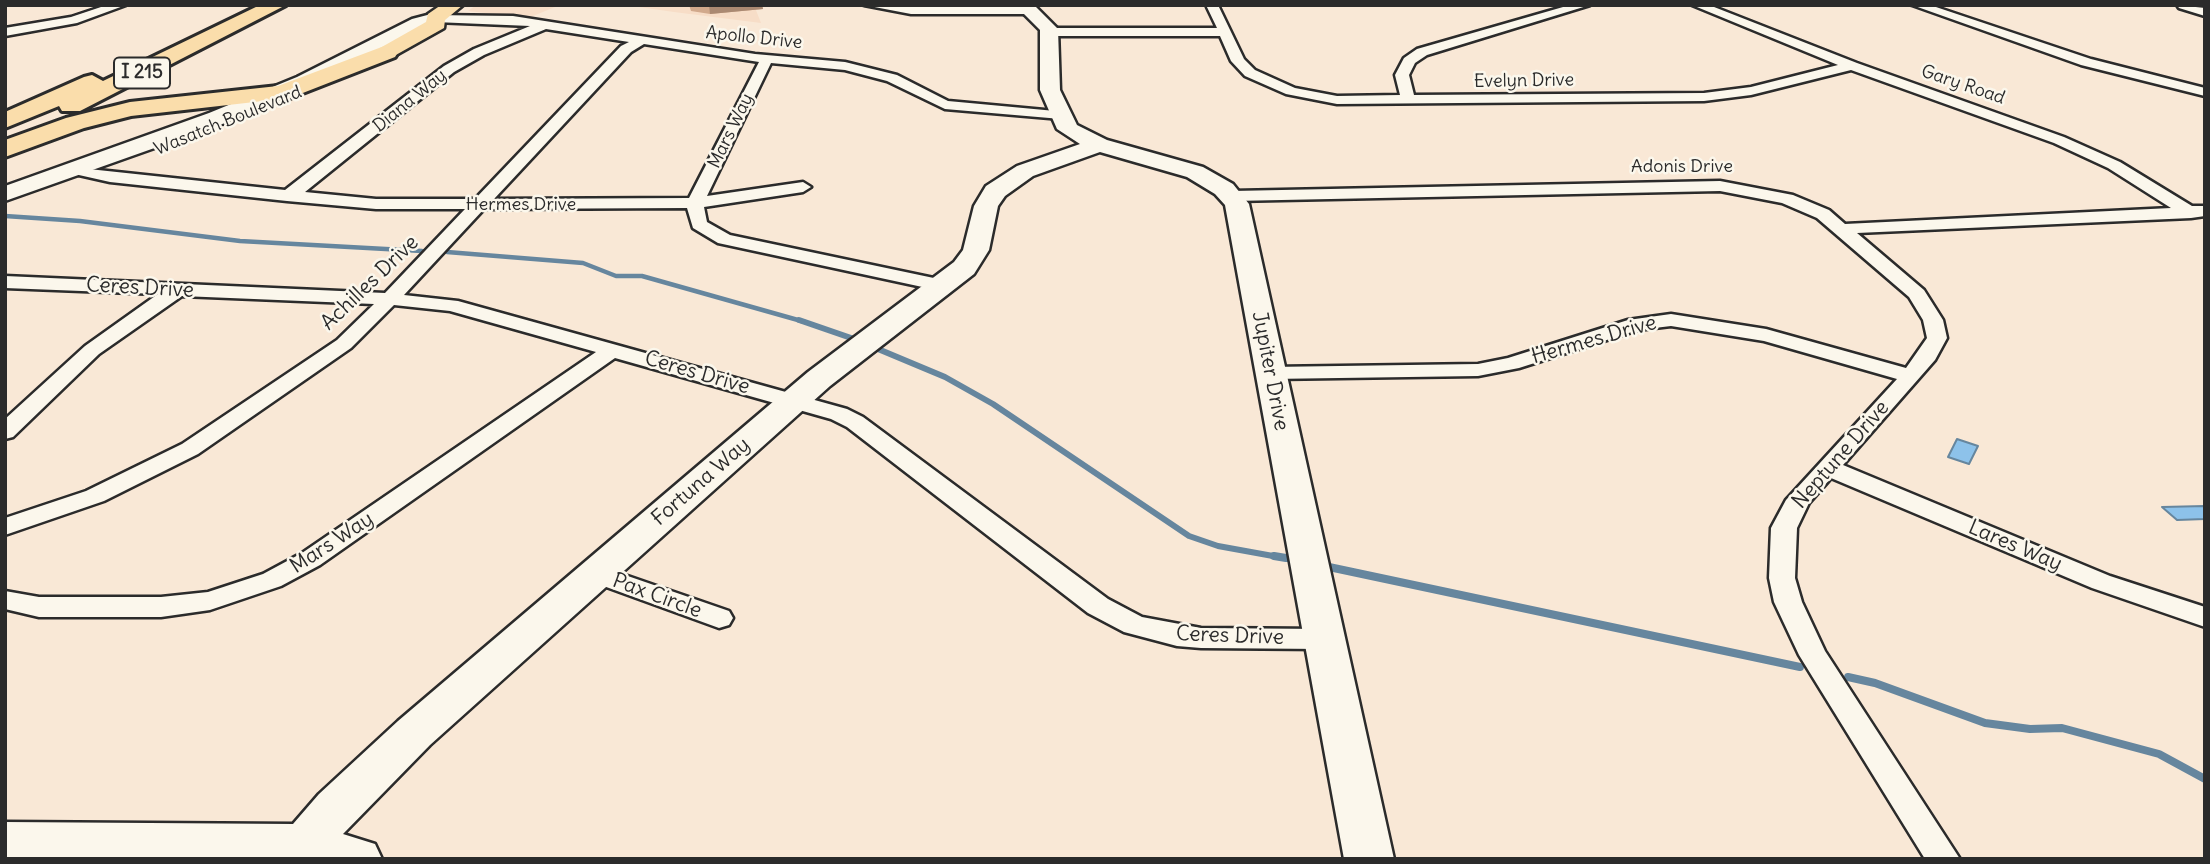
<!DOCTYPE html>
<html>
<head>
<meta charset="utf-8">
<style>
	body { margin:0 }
	#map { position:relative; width:2210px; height:864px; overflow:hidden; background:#f9e8d6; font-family:Delius,sans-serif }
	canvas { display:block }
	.frame { position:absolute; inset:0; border:7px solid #2b2b2b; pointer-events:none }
</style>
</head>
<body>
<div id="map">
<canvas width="2210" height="864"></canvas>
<div class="frame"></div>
</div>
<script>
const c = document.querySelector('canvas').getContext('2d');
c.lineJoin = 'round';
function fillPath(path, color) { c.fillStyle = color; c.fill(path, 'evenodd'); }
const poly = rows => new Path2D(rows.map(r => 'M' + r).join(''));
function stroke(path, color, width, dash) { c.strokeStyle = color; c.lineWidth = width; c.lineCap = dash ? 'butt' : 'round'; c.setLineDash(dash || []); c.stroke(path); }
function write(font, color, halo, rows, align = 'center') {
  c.font = font + ' Delius,sans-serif'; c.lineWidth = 5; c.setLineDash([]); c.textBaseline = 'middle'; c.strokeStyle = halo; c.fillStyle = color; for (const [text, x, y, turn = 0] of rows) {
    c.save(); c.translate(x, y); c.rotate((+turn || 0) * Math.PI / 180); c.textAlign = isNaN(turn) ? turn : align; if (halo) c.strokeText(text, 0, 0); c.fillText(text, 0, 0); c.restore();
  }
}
const built = poly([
	[476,5,560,5,528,18,468,11],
	[625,5,754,5,761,23,674,12]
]);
const water = poly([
	[1957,439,1978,446,1969,464,1948,457,1957,439],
	[2205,506,2205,519,2177,520,2162,507,2205,506]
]);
const streamFar2 = poly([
	[5,216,80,221,240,241,422,251],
	[447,252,583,263,616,276,642,276,805,322]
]);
const streamFar1 = poly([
	[799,320,854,339],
	[878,349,945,377,993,404,1189,536,1218,546,1284,558]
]);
const stream = poly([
	[1274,556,1286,558],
	[1329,567,1800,667],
	[1848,677,1875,683,1985,723,2030,729,2062,728,2159,754,2205,779]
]);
const street = poly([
	[107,5,126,5,77,23,5,36,5,28,71,17,107,5],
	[864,5,1029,6,1035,10,1029,14,911,14,864,5],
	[1206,5,1218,5,1244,59,1255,70,1295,88,1337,96,1400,95,1395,75,1404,58,1417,49,1570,5,1590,5,1427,55,1415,63,1409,75,1414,95,1704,93,1751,87,1838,65,1692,5,1709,5,1857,63,2064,137,2120,162,2192,206,2205,206,2205,216,2191,218,1857,233,1924,290,1943,320,1947,338,1935,360,1843,465,2110,576,2205,607,2205,627,2092,588,1831,478,1809,503,1797,528,1795,578,1802,602,1825,651,1960,859,1925,859,1799,655,1774,602,1769,578,1771,528,1786,500,1897,379,1764,341,1671,326,1638,330,1519,368,1478,376,1270,379,1259,373,1270,367,1478,364,1508,358,1628,320,1671,314,1766,329,1906,368,1927,338,1923,320,1909,297,1817,218,1782,203,1720,191,1233,201,1225,196,1233,191,1720,181,1793,195,1829,210,1845,224,2171,208,2108,168,2054,143,1851,70,1751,95,1704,101,1337,104,1286,94,1245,76,1231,61,1220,36,1049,36,1043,32,1049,28,1217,28,1206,5],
	[1912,5,1930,5,2091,59,2205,88,2205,96,2081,65,1912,5],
	[2177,5,2205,8,2205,16,2179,8,2177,5],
	[431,15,513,16,755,54,845,62,897,75,948,101,1066,112,1066,118,1061,119,945,109,887,81,845,70,771,63,707,196,803,182,811,187,803,192,704,207,707,222,730,235,948,281,951,285,948,289,941,291,718,243,693,228,687,208,484,209,404,295,458,301,847,409,863,417,1108,599,1142,617,1201,628,1323,629,1333,632,1337,639,1333,646,1323,649,1201,648,1177,646,1124,632,1088,613,847,427,831,419,615,358,320,565,281,586,210,610,161,617,39,617,5,609,5,591,39,597,161,597,208,592,263,574,302,553,596,352,450,311,394,305,351,348,198,454,104,501,5,535,5,518,86,491,182,444,337,340,374,304,182,296,99,354,13,437,5,439,5,419,85,346,158,294,5,288,5,276,385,293,465,209,376,209,287,201,110,182,70,173,70,167,285,190,444,66,474,49,530,26,435,22,431,21,431,15],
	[546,29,629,42,621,46,475,199,376,199,305,192,454,72,484,55,546,29],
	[644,44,759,62,689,198,494,199,631,52,644,44],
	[596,565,729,611,733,618,729,625,719,628,587,580,583,574,587,568,596,565]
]);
const secondary = poly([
	[1015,5,1034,5,1058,29,1060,90,1077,125,1107,140,1203,167,1233,184,1249,204,1394,859,1344,859,1225,205,1215,194,1187,177,1100,152,1033,176,1005,196,998,206,989,250,974,274,830,386,430,745,343,834,375,844,382,859,5,859,5,822,293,824,319,794,398,721,808,372,954,262,963,250,974,206,986,186,1017,166,1080,144,1057,129,1040,90,1040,30,1015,5],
	[435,13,441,14,444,18,441,22,424,27,311,85,225,123,5,201,5,186,209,113,297,77,412,19,435,13]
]);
const primary = poly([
	[441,5,463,5,445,20,444,28,394,56,380,56,376,52,380,48,426,22,428,14,441,5]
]);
const highway = poly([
	[260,5,286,5,80,111,62,111,59,106,5,128,5,112,84,77,92,75,103,81,260,5],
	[387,45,398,52,395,57,290,98,131,116,84,128,5,157,5,140,66,118,130,102,278,86,387,45]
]);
const wall = poly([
	[689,5,762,5,763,9,710,14,691,11]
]);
const shadedWall = poly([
	[709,5,762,5,763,9,710,14]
]);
const farStreetnames = [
	["Apollo Drive",754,38,6],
	["Evelyn Drive",1524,81,-1],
	["Gary Road",1963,85,19],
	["Diana Way",410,101,-39],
	["Wasatch Boulevard",228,121,-22],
	["Mars Way",731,131,-64],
	["Adonis Drive",1682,167],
	["Hermes Drive",521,205]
];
const shields = [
	[142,73,56]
];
const shieldNames = [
	["I 215",142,73]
];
const streetNames = [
	["Achilles Drive",370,283,-44],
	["Ceres Drive",140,288,3],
	["Hermes Drive",1594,340,-16],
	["Jupiter Drive",1270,371,79],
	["Ceres Drive",697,373,16],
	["Neptune Drive",1841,455,-49],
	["Fortuna Way",701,482,-41],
	["Mars Way",332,543,-33],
	["Lares Way",2015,546,23],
	["Pax Circle",657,596,20],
	["Ceres Drive",1230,636,2]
];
fillPath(built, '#f7ddc7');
fillPath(water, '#8dc2ea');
stroke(water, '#66869e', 2);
stroke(streamFar2, '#66869e', 4.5);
stroke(streamFar1, '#66869e', 6);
stroke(stream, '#66869e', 8);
stroke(street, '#2b2b2b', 5);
stroke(secondary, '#2b2b2b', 5);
stroke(primary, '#2b2b2b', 5);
stroke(highway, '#2b2b2b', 6);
fillPath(street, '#fbf7ec');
fillPath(secondary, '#fbf7ec');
fillPath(primary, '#faddab');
fillPath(highway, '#faddab');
fillPath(wall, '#d1a98c');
fillPath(shadedWall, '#aa8972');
write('18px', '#2b2b2b', '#fbf7ec', farStreetnames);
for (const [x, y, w] of shields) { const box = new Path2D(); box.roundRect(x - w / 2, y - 15.5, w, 31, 5); c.fillStyle = '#fbf7ec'; c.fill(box); stroke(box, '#2b2b2b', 2); }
write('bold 19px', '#2b2b2b', null, shieldNames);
write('21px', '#2b2b2b', '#fbf7ec', streetNames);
</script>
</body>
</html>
